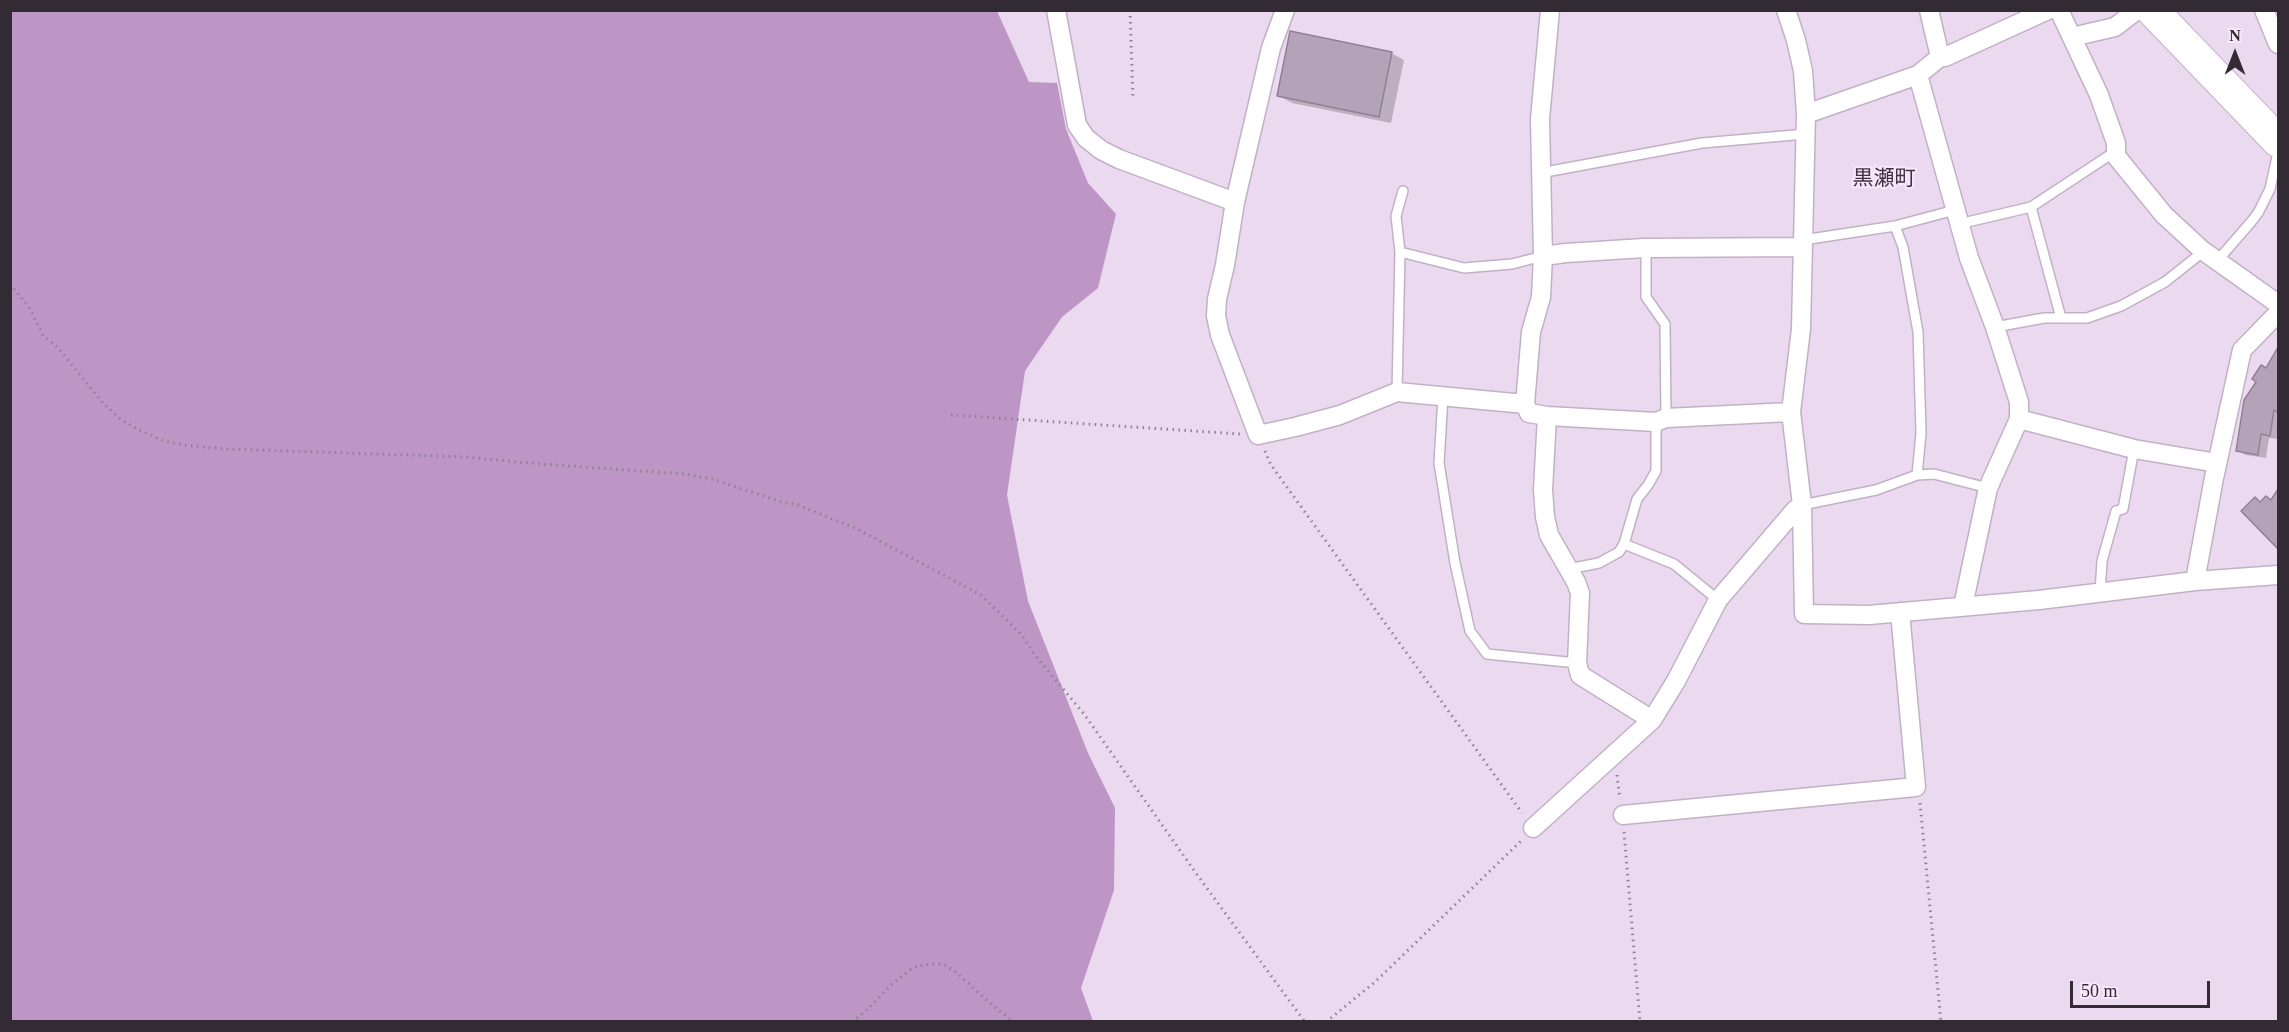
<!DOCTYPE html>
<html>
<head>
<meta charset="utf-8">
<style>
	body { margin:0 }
	#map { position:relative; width:2289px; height:1032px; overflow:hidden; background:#ebdaef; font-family:"Times New Roman",serif }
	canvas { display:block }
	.frame { position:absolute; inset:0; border:12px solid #322b33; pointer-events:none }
	.north { position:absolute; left:2205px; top:24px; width:60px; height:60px; -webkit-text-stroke:4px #f8e7fc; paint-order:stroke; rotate:0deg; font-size:16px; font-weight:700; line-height:24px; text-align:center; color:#322b33 }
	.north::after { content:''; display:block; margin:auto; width:21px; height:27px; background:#322b33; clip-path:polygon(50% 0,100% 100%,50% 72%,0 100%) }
	.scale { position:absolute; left:2070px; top:981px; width:140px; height:27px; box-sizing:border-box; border:3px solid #322b33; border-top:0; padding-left:8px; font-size:18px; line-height:21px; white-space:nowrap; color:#322b33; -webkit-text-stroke:4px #f8e7fc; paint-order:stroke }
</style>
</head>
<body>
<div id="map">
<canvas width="2289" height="1032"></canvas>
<div class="frame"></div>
<div class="north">N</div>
<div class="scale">50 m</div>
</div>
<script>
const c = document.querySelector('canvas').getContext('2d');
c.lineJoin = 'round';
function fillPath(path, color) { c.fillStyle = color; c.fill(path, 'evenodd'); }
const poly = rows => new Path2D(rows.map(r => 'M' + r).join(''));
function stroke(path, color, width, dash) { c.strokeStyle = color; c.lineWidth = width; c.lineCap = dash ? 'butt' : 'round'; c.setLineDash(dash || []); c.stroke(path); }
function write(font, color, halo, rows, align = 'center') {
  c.font = font + ' "Times New Roman","Noto Sans JP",serif'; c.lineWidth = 4.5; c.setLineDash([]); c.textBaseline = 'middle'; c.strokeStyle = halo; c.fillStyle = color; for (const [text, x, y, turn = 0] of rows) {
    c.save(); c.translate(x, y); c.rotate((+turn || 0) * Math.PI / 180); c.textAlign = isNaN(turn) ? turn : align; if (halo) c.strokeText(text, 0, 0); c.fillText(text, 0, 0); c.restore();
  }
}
const forest = poly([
	[10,11,997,11,1029,82,1057,83,1066,129,1088,183,1116,214,1098,288,1062,317,1025,371,1007,495,1028,601,1088,753,1115,808,1114,890,1081,988,1093,1021,11,1021]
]);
const shadow = poly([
	[1391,53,1404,60,1391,123,1292,103,1279,96],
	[2278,350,2278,439,2269,438,2266,458,2246,455,2238,451,2267,370],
	[2278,492,2278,545,2276,544,2256,499,2262,503,2272,501]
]);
const building = poly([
	[1290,31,1392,52,1379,117,1277,96,1290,31],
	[2278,347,2278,413,2274,410,2270,436,2261,434,2258,455,2236,451,2244,400,2256,382,2252,379,2261,365,2266,368,2278,347],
	[2278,489,2278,549,2241,511,2255,497,2260,502,2266,496,2271,500,2278,489]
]);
const path = poly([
	[1130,10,1133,100],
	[10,284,29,307,43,335,59,349,102,402,119,418,137,429,164,441,182,445,229,449,466,457,540,464,685,474,712,479,782,502,798,505,857,529,981,595,1022,635,1034,654,1084,714,1198,876,1305,1022],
	[951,415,1240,434],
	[1265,451,1271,465,1522,813],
	[1617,775,1620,799],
	[1920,803,1941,1022],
	[1624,832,1640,1022],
	[852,1022,868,1009,892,984,914,967,930,964,943,964,956,972,993,1006,1014,1022],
	[1326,1022,1375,982,1521,841]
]);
const lane = poly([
	[1540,173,1702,143,1806,134],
	[2031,207,2061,318],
	[1959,224,2031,207,2116,151],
	[1895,226,1903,247,1918,332,1921,433,1917,475],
	[1803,240,1895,226,1955,210],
	[1646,248,1646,297,1665,324,1666,418],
	[1400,252,1464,268,1512,264,1543,256],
	[2218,260,2251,222,2258,213,2270,189,2278,152],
	[1995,327,2044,318,2087,318,2121,306,2165,282,2204,251],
	[1397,392,1400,252,1396,216,1403,191],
	[1443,396,1439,463,1455,563,1470,631,1487,654,1577,663],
	[1802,505,1876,490,1917,475,1934,474,1988,488],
	[1624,544,1674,564,1718,600],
	[1568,569,1599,563,1619,552,1624,544,1637,499,1648,485,1656,471,1656,422],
	[2100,593,2102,561,2116,511,2123,509,2134,449]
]);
const street = poly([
	[1056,10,1077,125,1086,138,1101,150,1119,159,1235,202],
	[1285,10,1271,48,1235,202,1225,265,1217,299,1216,316,1220,335,1258,435,1295,427,1340,415,1397,392,1525,404,1529,413,1547,416,1656,422,1666,418,1791,412],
	[1786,10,1796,40,1803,71,1806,114,1801,329,1791,412,1802,505,1804,614,1869,615,2039,600,2195,581,2278,575],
	[2059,10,2099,95,2116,143,2116,156,2164,215,2202,250,2278,304],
	[2264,10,2278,44],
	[2072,37,2115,27,2137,10],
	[1940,57,1945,57,2048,10],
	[1918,75,1969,258,1995,327,2019,402,2019,419,1988,488,1963,606],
	[1806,114,1918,75,1940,57,1929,10],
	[1543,256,1566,253,1644,248,1802,247],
	[1525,404,1531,332,1541,297,1543,256,1540,119,1550,10],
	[1547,416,1543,490,1545,517,1549,535,1576,582,1580,593,1577,663,1580,675,1652,720],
	[2019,419,2134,449,2217,463],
	[2195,581,2214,478,2242,350,2278,313],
	[1623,815,1916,787,1900,612],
	[1533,828,1652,720,1676,681,1718,600,1795,510,1802,505]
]);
const highway = poly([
	[2152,10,2278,141]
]);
const quarterNames = [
	["黒瀬町",1884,179]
];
fillPath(forest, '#bd96c6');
fillPath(shadow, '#0003');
fillPath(building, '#b4a3b8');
stroke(building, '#908094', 1.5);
stroke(lane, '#c2b1c6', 12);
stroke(street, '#c2b1c6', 21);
stroke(highway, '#c2b1c6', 34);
stroke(path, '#8e8290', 3, [1.5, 4.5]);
stroke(lane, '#fff', 9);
stroke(street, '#fff', 18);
stroke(highway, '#fff', 32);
write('21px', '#3e3141', '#f8e7fc', quarterNames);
</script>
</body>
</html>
